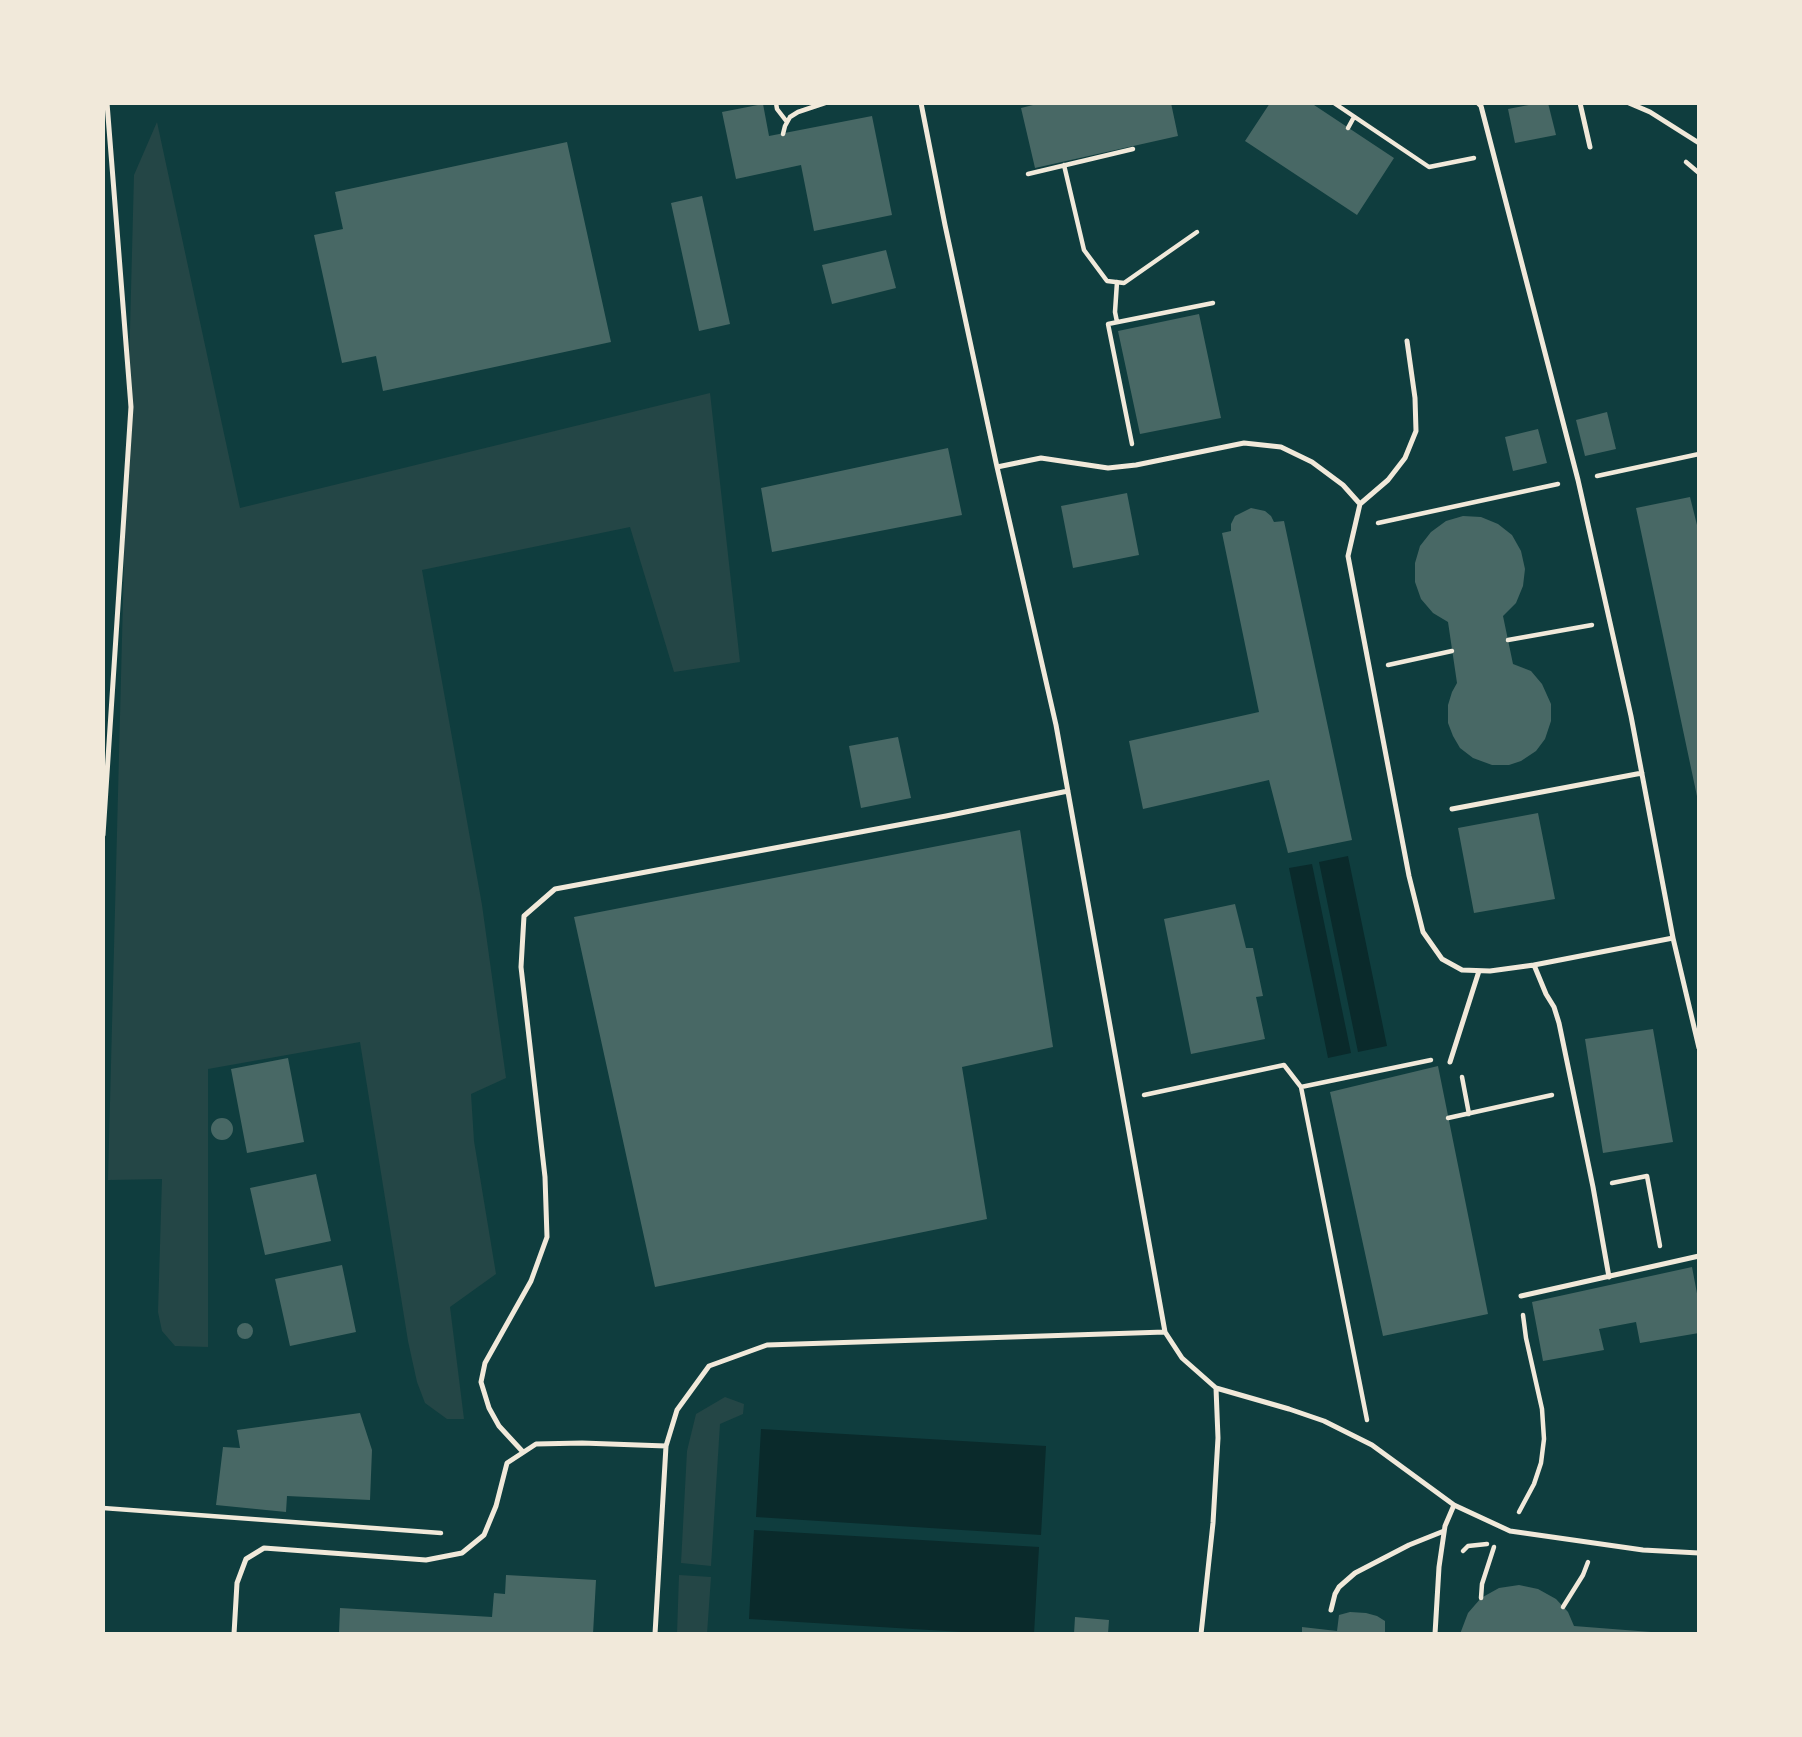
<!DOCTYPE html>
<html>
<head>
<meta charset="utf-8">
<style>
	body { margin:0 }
	#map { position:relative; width:1802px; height:1737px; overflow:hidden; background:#0f3d3e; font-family:Quicksand,sans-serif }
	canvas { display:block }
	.frame { position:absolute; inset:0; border:105px solid #f1e9da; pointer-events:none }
</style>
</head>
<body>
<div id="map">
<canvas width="1802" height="1737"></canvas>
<div class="frame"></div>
</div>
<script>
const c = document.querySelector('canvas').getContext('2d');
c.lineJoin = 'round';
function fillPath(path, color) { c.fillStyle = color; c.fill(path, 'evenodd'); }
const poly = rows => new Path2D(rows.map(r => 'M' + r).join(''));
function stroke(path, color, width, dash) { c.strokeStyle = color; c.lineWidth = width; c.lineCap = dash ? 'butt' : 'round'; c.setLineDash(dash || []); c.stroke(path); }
const green = poly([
	[157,122,240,508,710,393,740,662,674,672,630,527,422,570,482,905,506,1078,471,1094,474,1141,496,1274,450,1307,464,1419,447,1419,425,1403,417,1382,408,1341,360,1042,208,1069,208,1347,175,1346,162,1331,158,1312,162,1179,108,1180,134,175],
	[725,1397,744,1404,743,1414,720,1424,711,1566,681,1563,687,1451,696,1414],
	[679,1575,711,1577,707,1634,677,1634]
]);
const water = poly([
	[1348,856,1387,1046,1358,1052,1319,862],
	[1312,864,1351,1053,1328,1058,1289,868],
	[761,1429,1046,1446,1041,1535,756,1517],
	[754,1530,1039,1547,1034,1634,995,1634,749,1619]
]);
const building = poly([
	[1041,103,1171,103,1178,136,1035,168,1021,108],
	[1270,103,1311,103,1394,158,1357,215,1245,141],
	[1539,103,1548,103,1556,135,1515,143,1508,109],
	[763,104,769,136,872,116,892,215,814,231,801,165,736,179,722,112],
	[567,142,611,342,383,391,376,356,342,363,314,235,343,229,335,192],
	[702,196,730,324,699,331,671,203],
	[886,250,896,288,832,304,822,265],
	[1199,314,1221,418,1140,434,1118,331],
	[1607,412,1616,449,1585,456,1576,420],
	[1538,429,1547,463,1513,471,1505,437],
	[948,448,962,515,772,552,761,488],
	[1127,493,1139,555,1073,568,1061,506],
	[1690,497,1699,533,1698,801,1636,508],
	[1251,508,1265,511,1271,516,1274,522,1284,521,1352,840,1288,853,1269,780,1143,809,1129,741,1259,712,1222,533,1231,531,1231,524,1235,516],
	[1463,516,1481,517,1498,524,1512,535,1521,551,1525,569,1523,586,1516,603,1503,616,1513,664,1531,671,1542,684,1551,704,1551,721,1545,739,1536,751,1521,761,1509,765,1492,765,1473,758,1460,748,1453,736,1448,723,1448,705,1452,692,1457,683,1448,622,1433,613,1421,599,1415,582,1415,563,1420,546,1431,532,1446,521],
	[898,737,911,798,861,808,849,746],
	[1538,813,1555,899,1474,913,1458,828],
	[1020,830,1053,1047,962,1067,987,1219,655,1287,574,917],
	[1235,904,1246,948,1253,948,1263,996,1256,997,1265,1039,1191,1054,1164,919],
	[1653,1029,1673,1142,1603,1153,1585,1039],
	[288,1058,304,1142,247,1153,231,1069],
	[1438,1066,1488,1314,1383,1336,1330,1092],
	'211 1129a11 11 0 1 1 22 0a11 11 0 1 1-22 0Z',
	[316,1174,331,1241,265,1255,250,1188],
	[342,1265,356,1332,290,1346,275,1279],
	[1692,1267,1699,1304,1699,1333,1640,1343,1636,1322,1599,1329,1604,1350,1543,1361,1532,1302],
	'237 1331a8 8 0 1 1 16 0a8 8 0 1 1-16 0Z',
	[360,1413,372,1450,370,1500,287,1496,286,1512,216,1505,223,1447,240,1448,237,1430],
	[506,1575,596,1580,593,1634,339,1634,340,1608,492,1617,494,1593,505,1594],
	[1519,1585,1538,1589,1556,1599,1568,1612,1574,1626,1651,1632,1651,1634,1460,1634,1468,1613,1481,1598,1499,1588],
	[1350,1612,1366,1613,1377,1616,1385,1621,1385,1634,1302,1634,1302,1627,1337,1631,1339,1615],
	[1075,1617,1109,1620,1108,1634,1074,1634]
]);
const path = poly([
	[776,103,777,109,787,122],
	[1334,103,1429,167,1474,158],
	[1348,128,1354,117],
	[783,134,785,126,790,117,798,112,825,103],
	[1686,162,1699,173],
	[1064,165,1084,250,1107,281,1124,283,1197,232],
	[1028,174,1133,149],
	[1117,282,1115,312,1117,322],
	[1132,444,1108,324,1213,303],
	[1597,476,1699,454],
	[1378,523,1558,484],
	[1508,640,1592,625],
	[1388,665,1452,651],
	[1462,1077,1469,1114],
	[1301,1087,1367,1420],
	[1144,1095,1284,1065,1301,1087,1431,1060],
	[1448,1118,1552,1095],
	[1612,1183,1647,1176,1660,1246],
	[103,1508,441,1533],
	[1519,1512,1534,1484,1541,1463,1544,1439,1542,1409,1526,1338,1523,1315],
	[1463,1551,1468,1546,1487,1544],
	[1481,1598,1482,1584,1494,1547],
	[1563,1607,1583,1575,1588,1562]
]);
const service = poly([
	[1478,103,1481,106,1578,480,1631,716,1673,938,1699,1048],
	[1580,103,1590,147],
	[1629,103,1650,112,1699,143],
	[1407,341,1415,398,1416,431,1405,458,1388,480,1360,504,1348,556,1409,876,1423,932,1442,959,1462,970,1490,971,1534,965],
	[997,467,1041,458,1108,468,1136,465,1244,443,1281,447,1312,462,1343,485,1360,504],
	[1452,809,1642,773],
	[103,835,131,407,107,103],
	[1450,1062,1479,971],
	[1609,1277,1593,1187,1559,1023,1554,1007,1546,994,1534,965,1673,938],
	[1521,1296,1699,1256],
	[1165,1332,1182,1358,1216,1388,1289,1409,1324,1421,1372,1445,1454,1505,1510,1531,1643,1550,1699,1553],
	[523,1452,499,1426,489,1408,481,1382,485,1363,531,1281,547,1237,545,1177,521,967,524,916,555,889,946,816,1068,791],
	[1331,1610,1335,1594,1339,1587,1355,1573,1409,1545,1444,1531],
	[234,1634,237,1583,246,1559,264,1548,426,1560,462,1553,484,1535,496,1506,507,1463,536,1444,582,1443,666,1446],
	[655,1634,666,1446,677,1410,709,1366,767,1345,1165,1332,1056,725,997,467,945,225,921,103],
	[1201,1634,1213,1523,1218,1438,1216,1388],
	[1435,1634,1439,1567,1445,1526,1454,1505]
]);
fillPath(green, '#244646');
fillPath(water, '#0a2a2b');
fillPath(building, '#486865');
stroke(path, '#f1e9da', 4.5);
stroke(service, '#f1e9da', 5);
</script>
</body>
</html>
